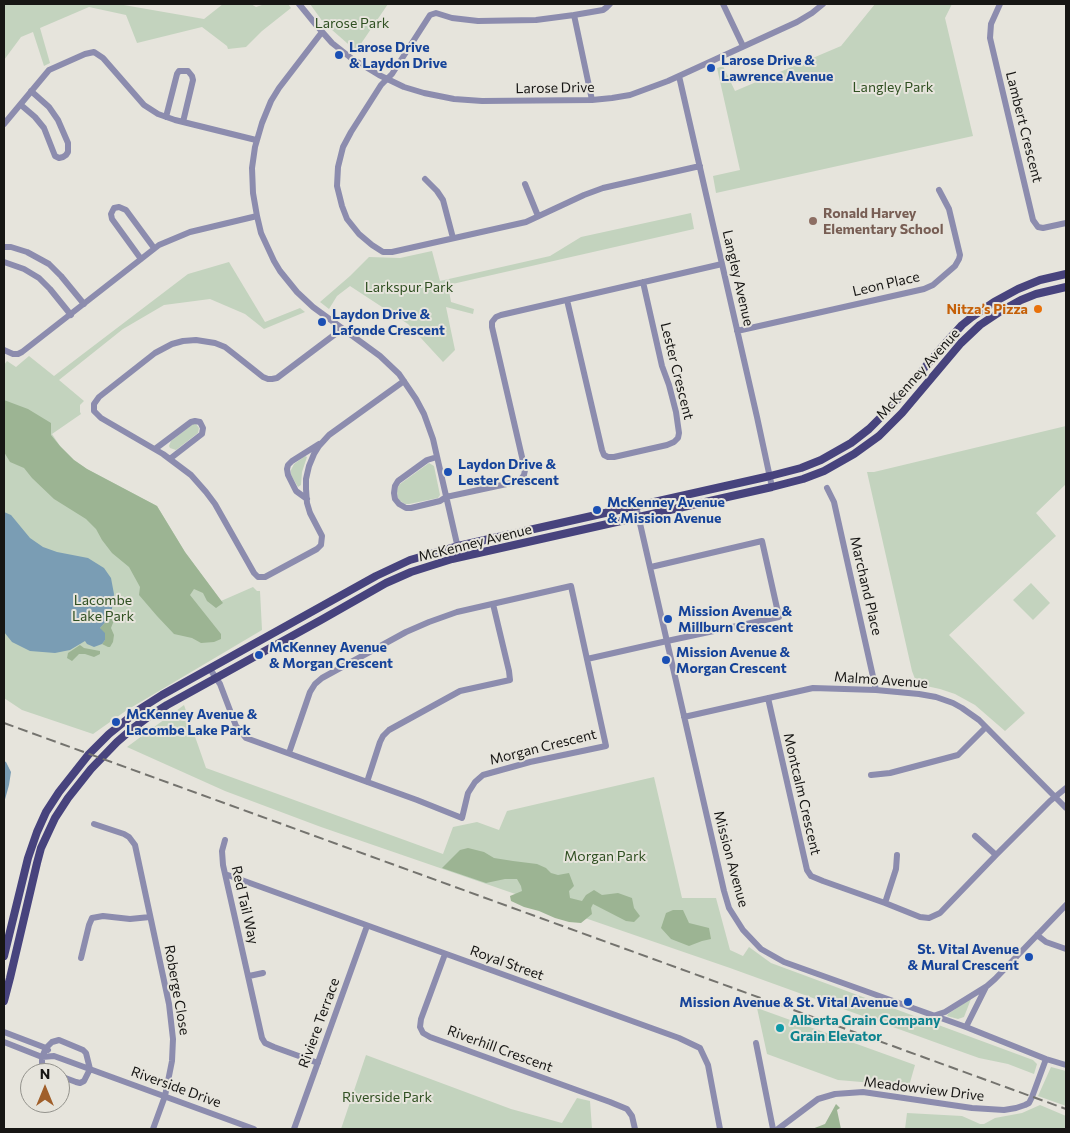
<!DOCTYPE html>
<html>
<head>
<meta charset="utf-8">
<style>
	body { margin:0 }
	#map { position:relative; width:1070px; height:1133px; overflow:hidden; background:#e6e4dc; font-family:Commissioner,sans-serif }
	canvas { display:block }
	.frame { position:absolute; inset:0; border:5px solid #171614; pointer-events:none }
	.north { position:absolute; left:20px; top:1063px; width:50px; height:50px; box-sizing:border-box; background:#e6e4dc; border:1px solid #93928c; border-radius:50%; rotate:0deg; font-size:14px; font-weight:700; line-height:20px; text-align:center; color:#171614 }
	.north::after { content:''; display:block; margin:auto; width:18px; height:22px; background:#a05f2a; clip-path:polygon(50% 0,100% 100%,50% 72%,0 100%) }
</style>
</head>
<body>
<div id="map">
<canvas width="1070" height="1133"></canvas>
<div class="frame"></div>
<div class="north">N</div>
</div>
<script>
const c = document.querySelector('canvas').getContext('2d');
c.lineJoin = 'round';
function fillPath(path, color) { c.fillStyle = color; c.fill(path, 'evenodd'); }
const poly = rows => new Path2D(rows.map(r => 'M' + r).join(''));
function stroke(path, color, width, dash) { c.strokeStyle = color; c.lineWidth = width; c.lineCap = dash ? 'butt' : 'round'; c.setLineDash(dash || []); c.stroke(path); }
function write(font, color, halo, rows, align = 'center') {
  c.font = font + ' Commissioner,sans-serif'; c.lineWidth = 4; c.setLineDash([]); c.textBaseline = 'middle'; c.strokeStyle = halo; c.fillStyle = color; for (const [text, x, y, turn = 0] of rows) {
    c.save(); c.translate(x, y); c.rotate((+turn || 0) * Math.PI / 180); c.textAlign = isNaN(turn) ? turn : align; if (halo) c.strokeText(text, 0, 0); c.fillText(text, 0, 0); c.restore();
  }
}
const green = poly([
	[4,4,118,4,204,19,223,4,251,4,256,7,265,4,288,4,291,8,262,31,246,47,228,49,227,46,202,27,137,43,126,15,89,7,40,28,50,63,44,66,33,32,21,37,4,60],
	[310,4,388,4,356,51,323,22],
	[875,4,952,4,945,18,973,136,716,193,713,176,740,170,717,68,723,66,735,91,841,46],
	[691,213,694,229,448,285,451,302,474,309,473,314,446,307,455,350,443,362,408,324,350,286,337,296,329,309,320,302,350,276,369,257,400,258,432,251,440,281,550,256,581,237],
	[229,262,265,322,300,308,305,312,264,329,245,314,210,299,164,305,123,329,59,380,84,401,80,405,80,412,81,414,52,434,60,446,74,460,87,469,157,506,185,552,221,601,253,587,257,591,260,591,262,630,127,710,93,734,22,710,4,698,4,365,7,361,16,367,29,356,54,376,188,274],
	[193,424,196,424,199,428,198,433,176,450,170,448,169,446,171,441],
	[1066,426,1066,484,1036,513,1056,536,949,635,1025,713,1005,731,975,705,955,694,940,689,917,684,912,671,867,472,874,472],
	[305,456,307,457,302,472,301,485,298,487,291,475,291,470,294,464],
	[429,463,434,466,440,495,438,498,409,504,405,504,400,501,398,498,397,492,398,487,400,484],
	[1031,583,1050,603,1033,620,1013,600],
	[184,705,206,768,443,854,453,827,477,822,499,830,507,811,654,777,682,898,716,898,730,950,743,956,749,947,771,963,1033,1060,1037,1064,1034,1074,1008,1064,979,1058,951,1048,730,968,321,827,225,791,127,747],
	[970,999,971,999,964,1017,958,1019,947,1016,948,1014],
	[757,1008,915,1065,909,1086,838,1080,767,1054],
	[366,1055,511,1109,562,1123,577,1098,590,1101,592,1129,341,1129],
	[1051,1067,1066,1071,1066,1106,1038,1096],
	[1040,1105,1066,1116,1066,1129,905,1129,907,1113,962,1116,980,1124,984,1124,995,1118,1022,1113]
]);
const forest = poly([
	[4,400,28,409,51,423,51,435,60,446,74,460,87,469,157,506,185,552,223,603,216,608,207,601,203,593,194,589,190,595,221,634,221,639,214,642,201,643,192,638,174,634,157,616,139,595,140,587,129,567,112,553,102,540,96,529,86,519,54,499,32,478,24,468,10,462,4,452],
	[114,613,116,615,111,628,114,635,113,642,110,647,108,647,102,644,105,640,100,628],
	[80,645,84,648,100,651,100,654,94,657,85,654,79,654,72,661,67,658,68,653],
	[468,848,484,852,494,858,513,861,537,864,546,868,551,873,558,875,569,873,574,886,569,891,570,898,582,901,586,895,594,890,602,895,618,893,632,898,634,908,640,916,634,922,626,921,593,904,591,908,592,914,581,923,569,922,555,918,539,911,524,907,511,901,510,896,522,891,521,886,517,879,505,879,486,883,442,868,460,850],
	[673,910,683,910,689,923,709,928,711,939,702,941,689,946,671,939,661,928,666,913],
	[836,1104,840,1108,837,1110,841,1129,812,1129,825,1124]
]);
const water = poly([
	[4,512,11,515,30,538,43,547,57,552,88,558,104,568,111,578,114,594,111,616,100,628,105,633,105,640,102,644,94,647,87,644,85,641,70,650,55,653,30,651,12,642,4,632],
	[4,761,6,762,11,772,9,785,4,803]
]);
const minor = poly([
	[299,4,317,26,332,43,351,58,379,75,404,87,424,93,454,99,482,101,592,100,612,98,630,95,668,81,797,22,812,13,823,4],
	[610,4,607,7,603,10,574,15,536,20,478,21,452,18,436,13,430,15,392,74,381,85,351,132,343,147,338,167,337,186,342,206,347,219,359,234,372,245,383,252,392,252,526,222,584,195,603,188,700,166],
	[723,4,743,46],
	[1000,4,991,24,990,38,1033,220,1038,227,1043,228,1066,223],
	[574,15,592,100],
	[322,32,279,88,271,101,262,123,255,147,252,168,253,193,257,216,261,233,274,261,280,271,297,292,313,307,380,356,399,374,416,399,424,414,433,439,460,557],
	[679,76,757,417,772,487],
	[21,105,35,117,44,128,55,156,59,158,63,157,66,155,68,152,68,143,58,120,49,107,31,91],
	[166,117,177,74,179,71,188,71,192,76,193,80,183,122],
	[4,124,49,70,85,54,94,52,103,58,144,105,158,114,175,120,256,140],
	[425,179,437,191,443,200,453,238],
	[525,184,538,216],
	[4,247,11,247,27,252,49,264,61,276,84,304],
	[141,259,112,219,111,214,114,208,119,207,126,210,154,248],
	[4,262,24,269,39,278,50,289,71,315],
	[567,300,602,450,604,455,608,457,614,457,667,445,674,442,678,438,679,433,676,412,669,385,662,366,643,282],
	[342,329,277,378,272,379,268,379,263,377,234,354,225,347,215,343,196,340,183,341,172,344,155,353,99,397,94,404,94,411,101,418,163,454,191,475,206,492,215,504,254,573,258,577,265,577,317,549,321,545,322,536,310,513,307,503,306,489,306,479,309,466,314,454,319,446,329,435,404,381],
	[737,331,924,289,933,285,955,266,959,259,960,255,949,209,939,190],
	[4,350,13,354,18,354,22,352,159,245,190,232,257,216],
	[155,449,191,422,195,421,200,422,203,428,202,434,171,458],
	[437,457,427,460,398,481,395,486,394,493,395,499,399,504,406,508,411,508,440,501,446,497,516,482,521,479,524,475,525,470,492,327,492,322,496,317,501,315,722,264],
	[827,488,834,502,876,690],
	[307,499,296,491,288,475,287,469,288,465,292,461,319,444],
	[636,506,724,891,729,908,743,930,761,949,784,962,966,1027,1046,1059,1066,1065],
	[587,659,667,641,779,617,762,541,651,567],
	[210,669,220,684,236,726,246,738,417,800,462,818,468,793,475,782,483,775,530,762,606,746,571,586,457,612,429,622,406,632,322,678,315,684,310,692,289,753],
	[768,698,807,870,811,876,823,881,885,903,920,917,929,918,940,913,996,855,1050,801,1066,788],
	[684,717,813,688,876,690,919,694,936,697,953,703,962,708,979,720,1066,808],
	[871,775,890,773,958,755,986,727],
	[367,782,380,742,383,736,389,730,460,691,510,680,509,671,493,604],
	[94,824,124,834,129,837,135,845,169,1004,173,1039,172,1061,165,1096,153,1129],
	[975,836,996,855],
	[225,840,222,851,223,865,262,1038,265,1043,274,1047,318,1063],
	[225,874,679,1038,700,1048,708,1065,720,1129],
	[885,903,896,869,897,855],
	[1037,935,1046,942,1066,949],
	[445,954,421,1019,420,1027,423,1033,430,1037,610,1102,627,1109,632,1116,635,1129],
	[81,958,89,925,92,918,103,916,130,919,150,917],
	[249,976,263,973],
	[933,1016,945,1012,987,986,995,979,1066,905],
	[966,1027,986,987],
	[4,1032,46,1048,48,1050],
	[4,1042,42,1057,54,1056,254,1129],
	[756,1043,773,1129],
	[52,1073,44,1069,42,1063,42,1057,46,1048,52,1042,59,1040,83,1050,86,1053,90,1069,84,1081,80,1083,76,1082,60,1076],
	[294,1129,367,926],
	[778,1129,818,1099,835,1094,863,1092,972,1108,1004,1110,1016,1108,1025,1105,1029,1103,1032,1097,1046,1059]
]);
const major = poly([
	[4,956,28,858,37,832,46,812,59,792,89,754,109,734,140,709,162,695,376,576,410,560,458,546,770,476,801,468,821,460,851,443,869,429,893,405,942,347,962,325,972,317,994,302,1018,289,1040,280,1066,274],
	[4,1001,10,978,37,863,41,848,55,818,68,798,91,769,117,742,132,729,148,717,167,705,321,620,386,583,411,572,452,559,772,487,803,479,824,471,854,454,879,436,902,413,961,343,980,325,1001,311,1021,300,1036,294,1066,287]
]);
const rail = poly([
	[4,723,1066,1109]
]);
const markers = [
	[339,55,5,"#1a4fb4"],
	[711,68,5,"#1a4fb4"],
	[813,221,5,"#8d6e63"],
	[1038,309,5,"#e8710a"],
	[322,322,5,"#1a4fb4"],
	[448,472,5,"#1a4fb4"],
	[597,510,5,"#1a4fb4"],
	[668,619,5,"#1a4fb4"],
	[259,655,5,"#1a4fb4"],
	[666,660,5,"#1a4fb4"],
	[116,722,5,"#1a4fb4"],
	[1029,957,5,"#1a4fb4"],
	[908,1002,5,"#1a4fb4"],
	[780,1028,5,"#0f9aa8"]
];
const parkNames = [
	["Larose Park",352,23],
	["Langley Park",893,87],
	["Larkspur Park",409,287],
	["Lacombe",103,600],
	["Lake Park",103,616],
	["Morgan Park",605,856],
	["Riverside Park",387,1097]
];
const transitNames = [
	["Larose Drive",349,47],
	["& Laydon Drive",349,63],
	["Larose Drive &",721,60],
	["Lawrence Avenue",721,76],
	["Laydon Drive &",332,314],
	["Lafonde Crescent",332,330],
	["Laydon Drive &",458,464],
	["Lester Crescent",458,480],
	["McKenney Avenue",607,502],
	["& Mission Avenue",607,518],
	["Mission Avenue &",678,611],
	["Millburn Crescent",678,627],
	["McKenney Avenue",269,647],
	["& Morgan Crescent",269,663],
	["Mission Avenue &",676,652],
	["Morgan Crescent",676,668],
	["McKenney Avenue &",126,714],
	["Lacombe Lake Park",126,730],
	["St. Vital Avenue",1019,949,"right"],
	["& Mural Crescent",1019,965,"right"],
	["Mission Avenue & St. Vital Avenue",898,1002,"right"]
];
const streetNames = [
	["Larose Drive",555,88,-1],
	["Lambert Crescent",1024,127,76],
	["Langley Avenue",738,278,77],
	["Leon Place",886,284,-13],
	["Lester Crescent",677,371,76],
	["McKenney Avenue",918,374,-48],
	["McKenney Avenue",475,543,-14],
	["Marchand Place",866,586,77],
	["Malmo Avenue",881,680,4],
	["Morgan Crescent",543,747,-14],
	["Montcalm Crescent",802,794,77],
	["Mission Avenue",731,859,75],
	["Red Tail Way",245,905,77],
	["Royal Street",507,963,20],
	["Roberge Close",177,990,80],
	["Riviere Terrace",319,1023,-70],
	["Riverhill Crescent",500,1049,20],
	["Riverside Drive",176,1087,20],
	["Meadowview Drive",924,1089,7]
];
const educationNames = [
	["Ronald Harvey",823,213],
	["Elementary School",823,229]
];
const foodNames = [
	["Nitza’s Pizza",1028,309]
];
const cultureNames = [
	["Alberta Grain Company",790,1020],
	["Grain Elevator",790,1036]
];
fillPath(green, '#c3d3be');
fillPath(forest, '#9cb493');
fillPath(water, '#7a9db4');
stroke(minor, '#8c8cae', 6);
stroke(major, '#47437d', 8);
stroke(rail, '#74736e', 2, [10, 5]);
for (const [x, y, r, color] of markers) { const dot = new Path2D(); dot.arc(x, y, r, 0, 2 * Math.PI); c.fillStyle = color; c.fill(dot); stroke(dot, '#e6e4dc', 2); }
write('14px', '#305022', '#e6e4dc', parkNames);
write('bold 14px', '#164399', '#e6e4dc', transitNames, 'left');
write('14px', '#171614', '#e6e4dc', streetNames);
write('bold 14px', '#785e54', '#e6e4dc', educationNames, 'left');
write('bold 14px', '#c56008', '#e6e4dc', foodNames, 'right');
write('bold 14px', '#0d838f', '#e6e4dc', cultureNames, 'left');
</script>
</body>
</html>
